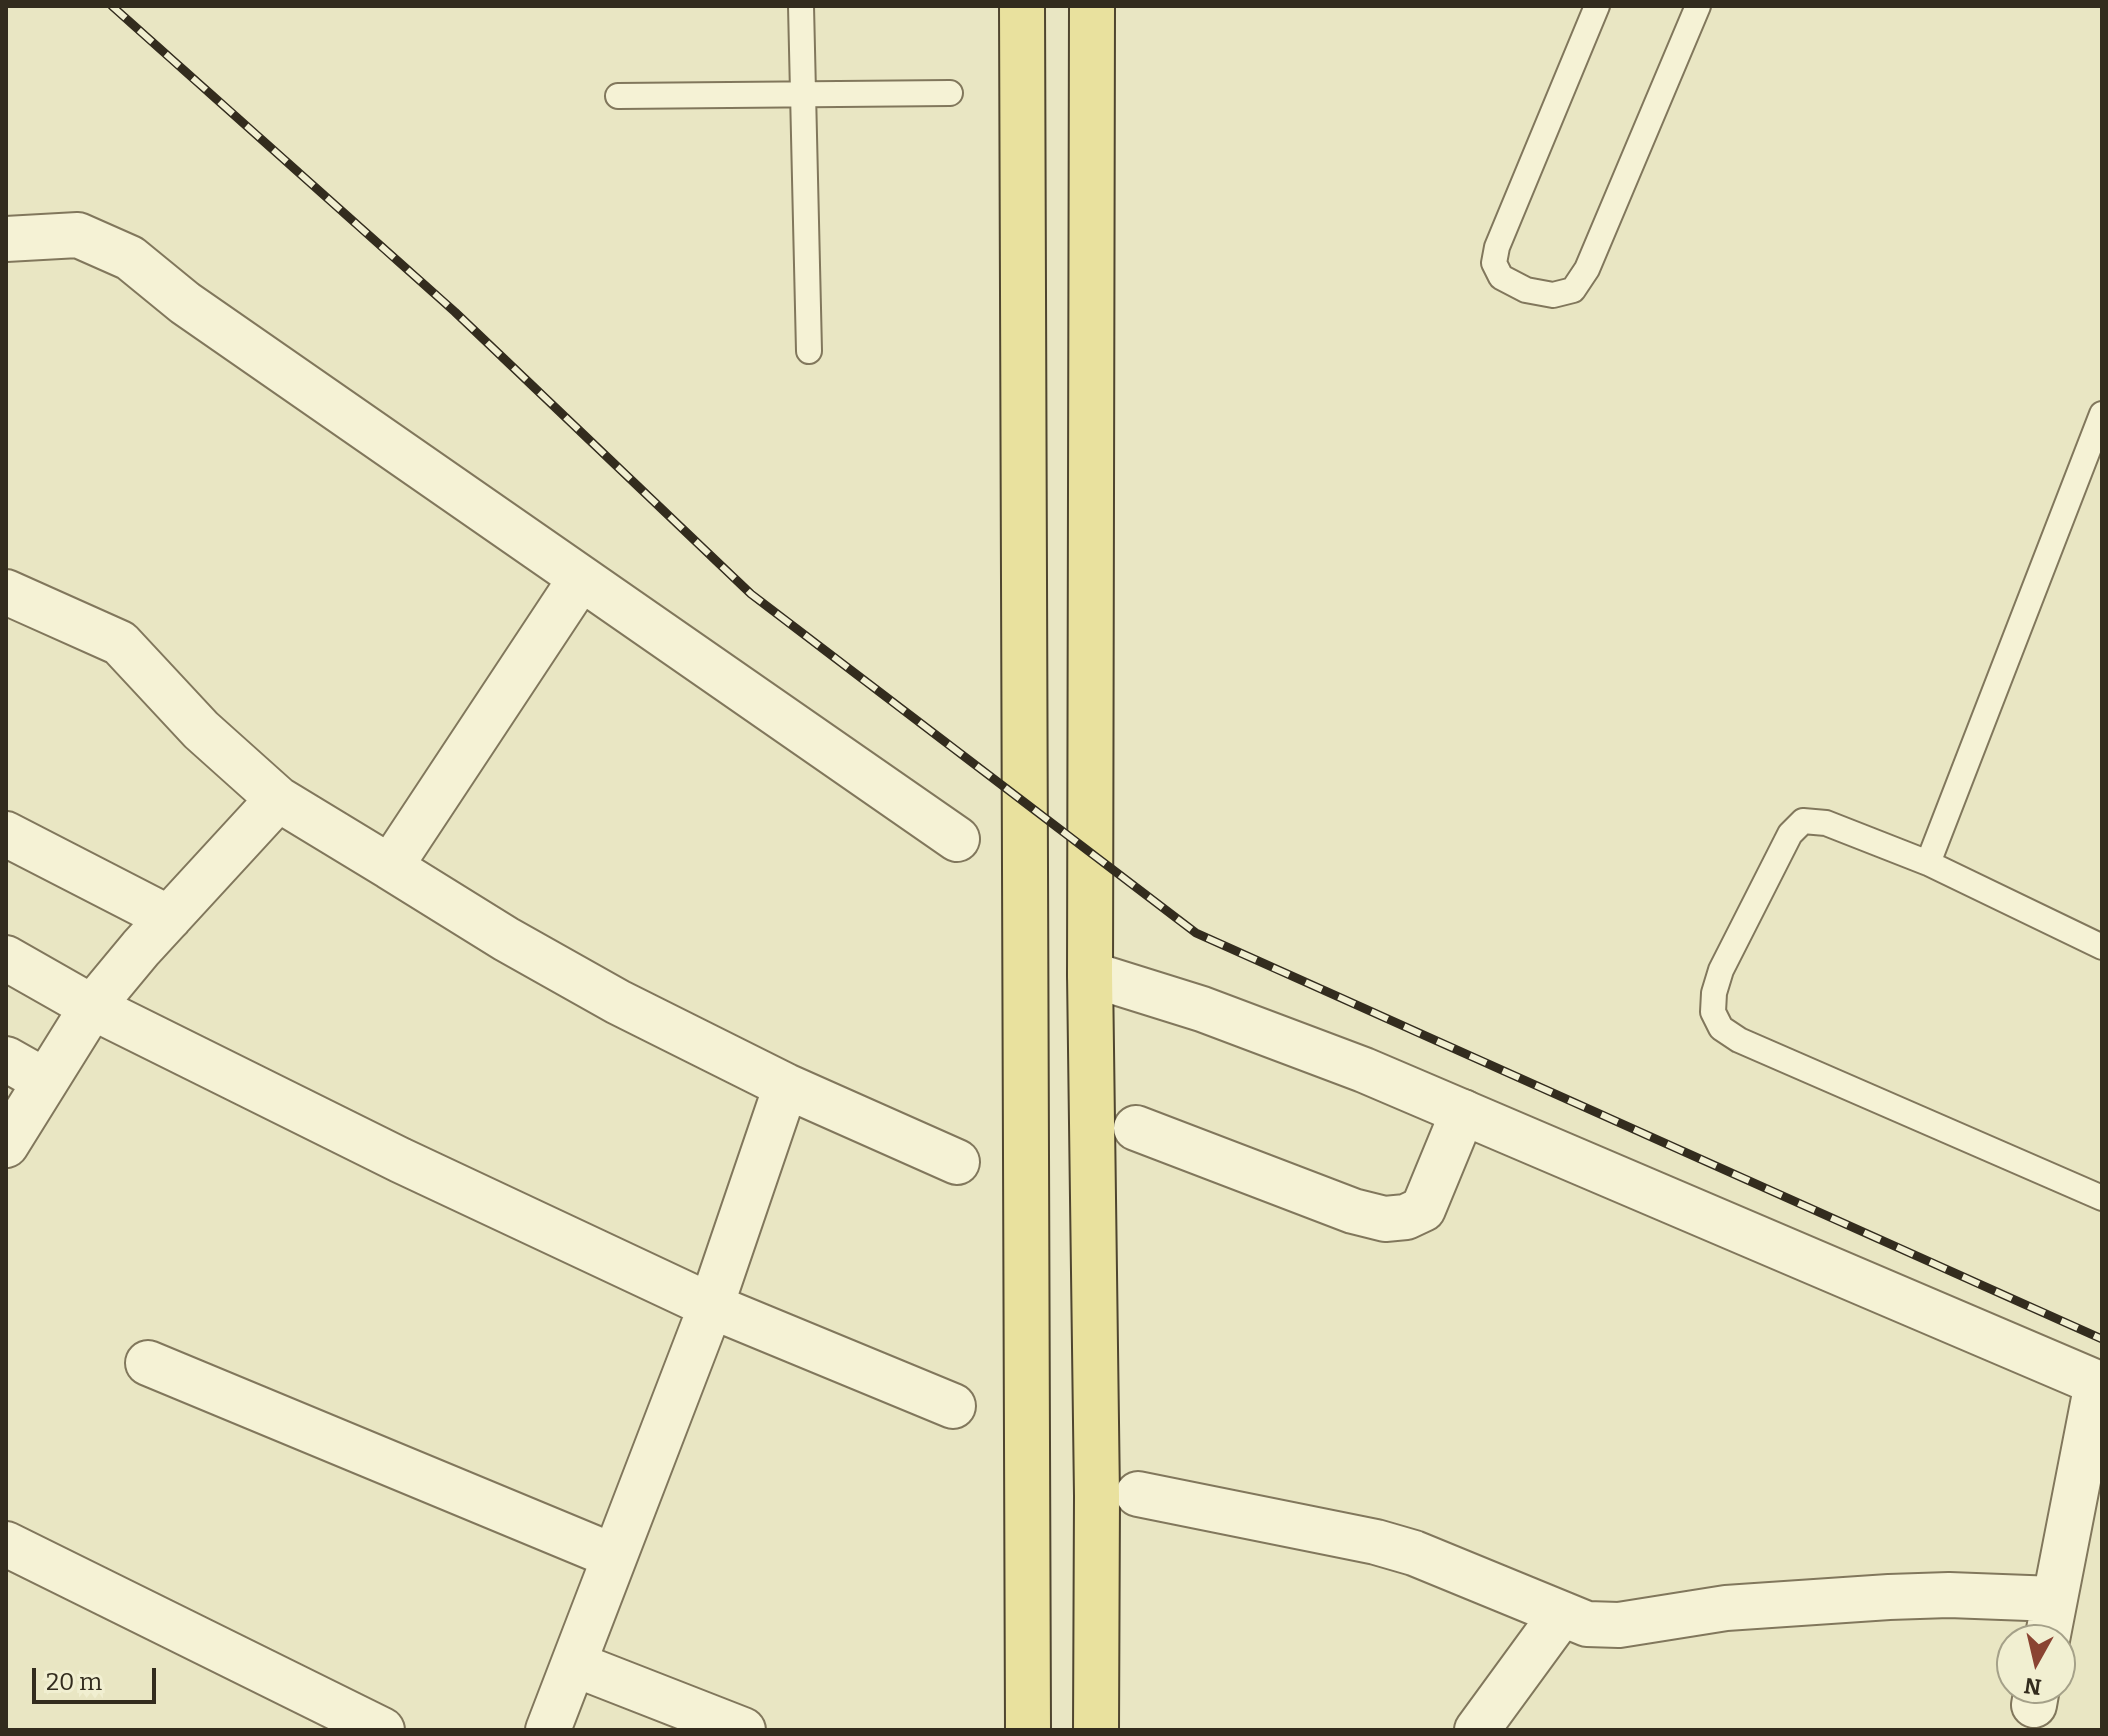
<!DOCTYPE html>
<html>
<head>
<meta charset="utf-8">
<style>
	body { margin:0 }
	#map { position:relative; width:2108px; height:1736px; overflow:hidden; background:#e9e6c3; font-family:Bitter,serif }
	canvas { display:block }
	.frame { position:absolute; inset:0; border:8px solid #332c1e; pointer-events:none }
	.north { position:absolute; left:1996px; top:1624px; width:80px; height:80px; box-sizing:border-box; background:#f1efd1; border:2px solid #a5a189; border-radius:50%; rotate:188deg; font-size:22px; font-weight:700; line-height:32px; text-align:center; color:#332c1e }
	.north::after { content:''; display:block; margin:auto; width:28px; height:36px; background:#8a4432; clip-path:polygon(50% 0,100% 100%,50% 72%,0 100%) }
	.scale { position:absolute; left:32px; top:1668px; width:124px; height:36px; box-sizing:border-box; border:4px solid #332c1e; border-top:0; padding-left:10px; font-size:24px; line-height:28px; white-space:nowrap; color:#332c1e; -webkit-text-stroke:6px #f1efd1; paint-order:stroke }
</style>
</head>
<body>
<div id="map">
<canvas width="2108" height="1736"></canvas>
<div class="frame"></div>
<div class="north">N</div>
<div class="scale">20 m</div>
</div>
<script>
const c = document.querySelector('canvas').getContext('2d');
c.lineJoin = 'round';
const poly = rows => new Path2D(rows.map(r => 'M' + r).join(''));
function stroke(path, color, width, dash) { c.strokeStyle = color; c.lineWidth = width; c.lineCap = dash ? 'butt' : 'round'; c.setLineDash(dash || []); c.stroke(path); }
const service = poly([
	[801,6,809,351],
	[1597,6,1497,247,1494,263,1501,277,1526,290,1553,295,1573,290,1587,269,1698,6],
	[618,96,950,93],
	[1928,863,2102,414],
	[2102,947,1928,863,1826,823,1803,821,1790,834,1721,970,1714,993,1713,1012,1721,1028,1739,1040,2102,1198]
]);
const minor = poly([
	[6,239,78,235,130,258,185,303,957,839],
	[6,592,120,643,201,730,278,799,141,948,92,1007,6,1145],
	[278,799,390,867,581,578],
	[6,834,169,918],
	[390,867,506,939,618,1002,786,1086,957,1162],
	[6,958,92,1007,400,1160,711,1306,953,1406],
	[6,1059,45,1081],
	[1136,1128,1353,1211,1385,1219,1406,1217,1423,1209,1463,1112],
	[148,1363,613,1556],
	[1138,1494,1376,1542,1414,1553,1587,1624,1619,1625,1726,1608,1889,1597,1949,1595,2055,1599],
	[6,1544,382,1730],
	[2047,1640,2097,1383],
	[574,1664,743,1730],
	[2034,1705,2037,1688],
	[548,1730,711,1306,786,1086],
	[1477,1730,1561,1615]
]);
const tertiary = poly([
	[1090,974,1202,1009,1364,1070,2102,1385]
]);
const primary = poly([
	[1022,6,1028,1730],
	[1092,6,1090,974,1097,1496,1096,1730]
]);
const rail = poly([
	[112,6,455,312,751,594,1196,933,2102,1339]
]);
stroke(service, '#81775c', 28);
stroke(minor, '#81775c', 48);
stroke(tertiary, '#81775c', 48);
stroke(primary, '#4f452f', 48);
stroke(service, '#f5f2d5', 24);
stroke(minor, '#f5f2d5', 44);
stroke(tertiary, '#f5f2d5', 44);
stroke(primary, '#e9e19e', 44);
stroke(rail, '#332c1e', 9);
stroke(rail, '#f1efd1', 6, [18]);
</script>
</body>
</html>
